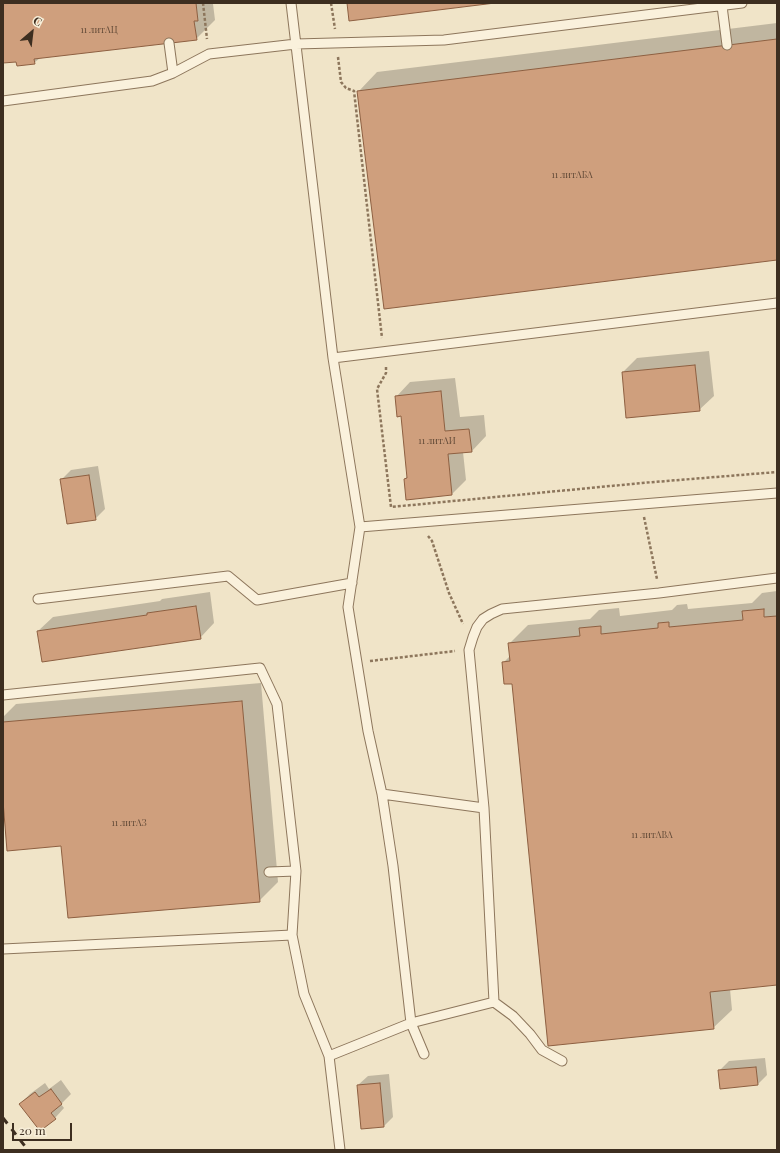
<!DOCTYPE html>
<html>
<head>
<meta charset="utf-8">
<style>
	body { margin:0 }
	#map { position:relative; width:780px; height:1153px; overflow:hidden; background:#f0e4c8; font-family:"Playfair Display",serif }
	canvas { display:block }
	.frame { position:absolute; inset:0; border:4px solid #3d2e20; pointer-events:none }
	.north { position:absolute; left:12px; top:12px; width:40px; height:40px; -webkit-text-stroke:3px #f7eed8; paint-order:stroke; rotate:28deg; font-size:11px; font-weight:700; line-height:16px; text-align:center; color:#3d2e20 }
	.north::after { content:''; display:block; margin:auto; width:14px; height:18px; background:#3d2e20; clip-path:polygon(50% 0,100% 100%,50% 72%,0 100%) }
	.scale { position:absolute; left:12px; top:1123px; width:60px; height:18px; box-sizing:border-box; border:2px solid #3d2e20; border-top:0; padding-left:5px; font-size:12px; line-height:14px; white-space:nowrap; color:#3d2e20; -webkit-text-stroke:3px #f7eed8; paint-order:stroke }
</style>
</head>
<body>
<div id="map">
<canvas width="780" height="1153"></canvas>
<div class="frame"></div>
<div class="north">С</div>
<div class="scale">20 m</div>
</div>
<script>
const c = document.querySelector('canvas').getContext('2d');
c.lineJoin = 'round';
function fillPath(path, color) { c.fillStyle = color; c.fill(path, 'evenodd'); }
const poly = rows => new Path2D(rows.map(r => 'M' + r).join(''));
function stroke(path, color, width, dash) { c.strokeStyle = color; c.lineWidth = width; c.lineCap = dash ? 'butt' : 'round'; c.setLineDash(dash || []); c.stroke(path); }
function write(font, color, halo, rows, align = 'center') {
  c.font = font + ' "Playfair Display",serif'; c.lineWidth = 4; c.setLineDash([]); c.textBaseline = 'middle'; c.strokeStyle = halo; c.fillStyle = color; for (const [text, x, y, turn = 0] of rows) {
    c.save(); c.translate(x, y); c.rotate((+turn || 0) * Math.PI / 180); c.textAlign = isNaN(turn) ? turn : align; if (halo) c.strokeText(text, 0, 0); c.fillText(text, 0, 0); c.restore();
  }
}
const shadow = poly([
	[3,3,214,3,213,4,215,20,196,39,40,58,34,63,17,61,3,62],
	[777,23,777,259,359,91,377,72],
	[709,351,714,396,699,410,627,417,623,372,637,358],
	[455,378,460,417,484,415,486,436,472,451,463,452,466,480,452,494,407,499,405,479,408,475,402,415,396,397,410,382],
	[98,466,105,509,95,519,62,479,71,470],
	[777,591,777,984,730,989,732,1010,713,1028,503,663,511,655,509,644,528,625,590,619,599,610,619,608,620,616,672,610,677,605,687,604,688,609,752,603,762,593],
	[210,592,214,623,200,638,38,631,53,617,160,601,162,599],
	[261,683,278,882,259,901,62,845,3,789,3,717,16,704],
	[765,1058,767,1075,757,1085,719,1071,729,1061],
	[389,1074,393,1117,384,1126,358,1085,368,1076],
	[61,1080,71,1094,61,1104,64,1108,55,1118,20,1104,30,1094,45,1083,49,1089]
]);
const building = poly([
	[3,3,196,3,198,21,194,21,197,40,34,59,35,64,17,66,16,62,3,63,3,3],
	[347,3,495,3,349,21,347,3],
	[777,39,777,260,384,309,357,91,777,39],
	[695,365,700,411,626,418,622,372,695,365],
	[441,391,445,431,469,429,472,452,448,454,452,495,406,500,404,479,407,478,401,416,397,417,395,396,441,391],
	[89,475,96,520,67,524,60,479,89,475],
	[196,606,201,639,42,662,37,631,147,615,147,613,196,606],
	[764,609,764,617,777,616,777,985,710,992,714,1029,548,1046,512,684,504,684,502,662,510,661,508,643,580,636,579,628,601,626,601,634,658,628,658,623,669,622,669,627,743,620,742,611,764,609],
	[242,701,260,902,68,918,61,846,7,851,3,801,3,722,242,701],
	[756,1067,758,1085,720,1089,718,1070,756,1067],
	[380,1083,384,1127,361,1129,357,1085,380,1083],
	[51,1089,62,1104,51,1113,56,1119,40,1131,19,1104,35,1092,39,1097,51,1089]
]);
const path = poly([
	[203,3,207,39],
	[331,3,335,29],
	[338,57,341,82,346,88,354,91,382,338],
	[386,367,386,373,377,389,391,507,642,483,777,472],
	[644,517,657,579],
	[428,536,432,541,449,593,463,624],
	[370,661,455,651]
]);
const lane = poly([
	[291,3,333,358,360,527,348,607,368,731,382,794,393,866,411,1023,424,1054],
	[722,6,727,45],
	[169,43,173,73],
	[3,101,152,81,173,73,209,54,296,44,444,40,742,3],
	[333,358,777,303],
	[360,527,777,493],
	[38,599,228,576,257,600,352,583],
	[3,695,260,668,277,704,296,871,292,935,304,994,329,1056,340,1150],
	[382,794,484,808],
	[269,872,296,871],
	[3,949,292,935],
	[329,1056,411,1023,494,1002],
	[562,1061,542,1050,530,1034,513,1016,494,1002,484,808,469,650,473,637,477,627,483,619,491,614,502,609,659,593,777,578]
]);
const rail = poly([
	[3,1118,28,1150]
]);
const numberNames = [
	["11 литАЦ",99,30],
	["11 литАБА",572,175],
	["11 литАИ",437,441],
	["11 литАЗ",129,823],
	["11 литАВА",652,835]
];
fillPath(shadow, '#0003');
fillPath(building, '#cf9f7d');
stroke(building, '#8d5f41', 1);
stroke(lane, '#8d765c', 11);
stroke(path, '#8d765c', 2.5, [3, 2]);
stroke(lane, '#faf1dc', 9);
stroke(rail, '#3d2e20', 3, [7, 7]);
write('9px', '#624a37', null, numberNames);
</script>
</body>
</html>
